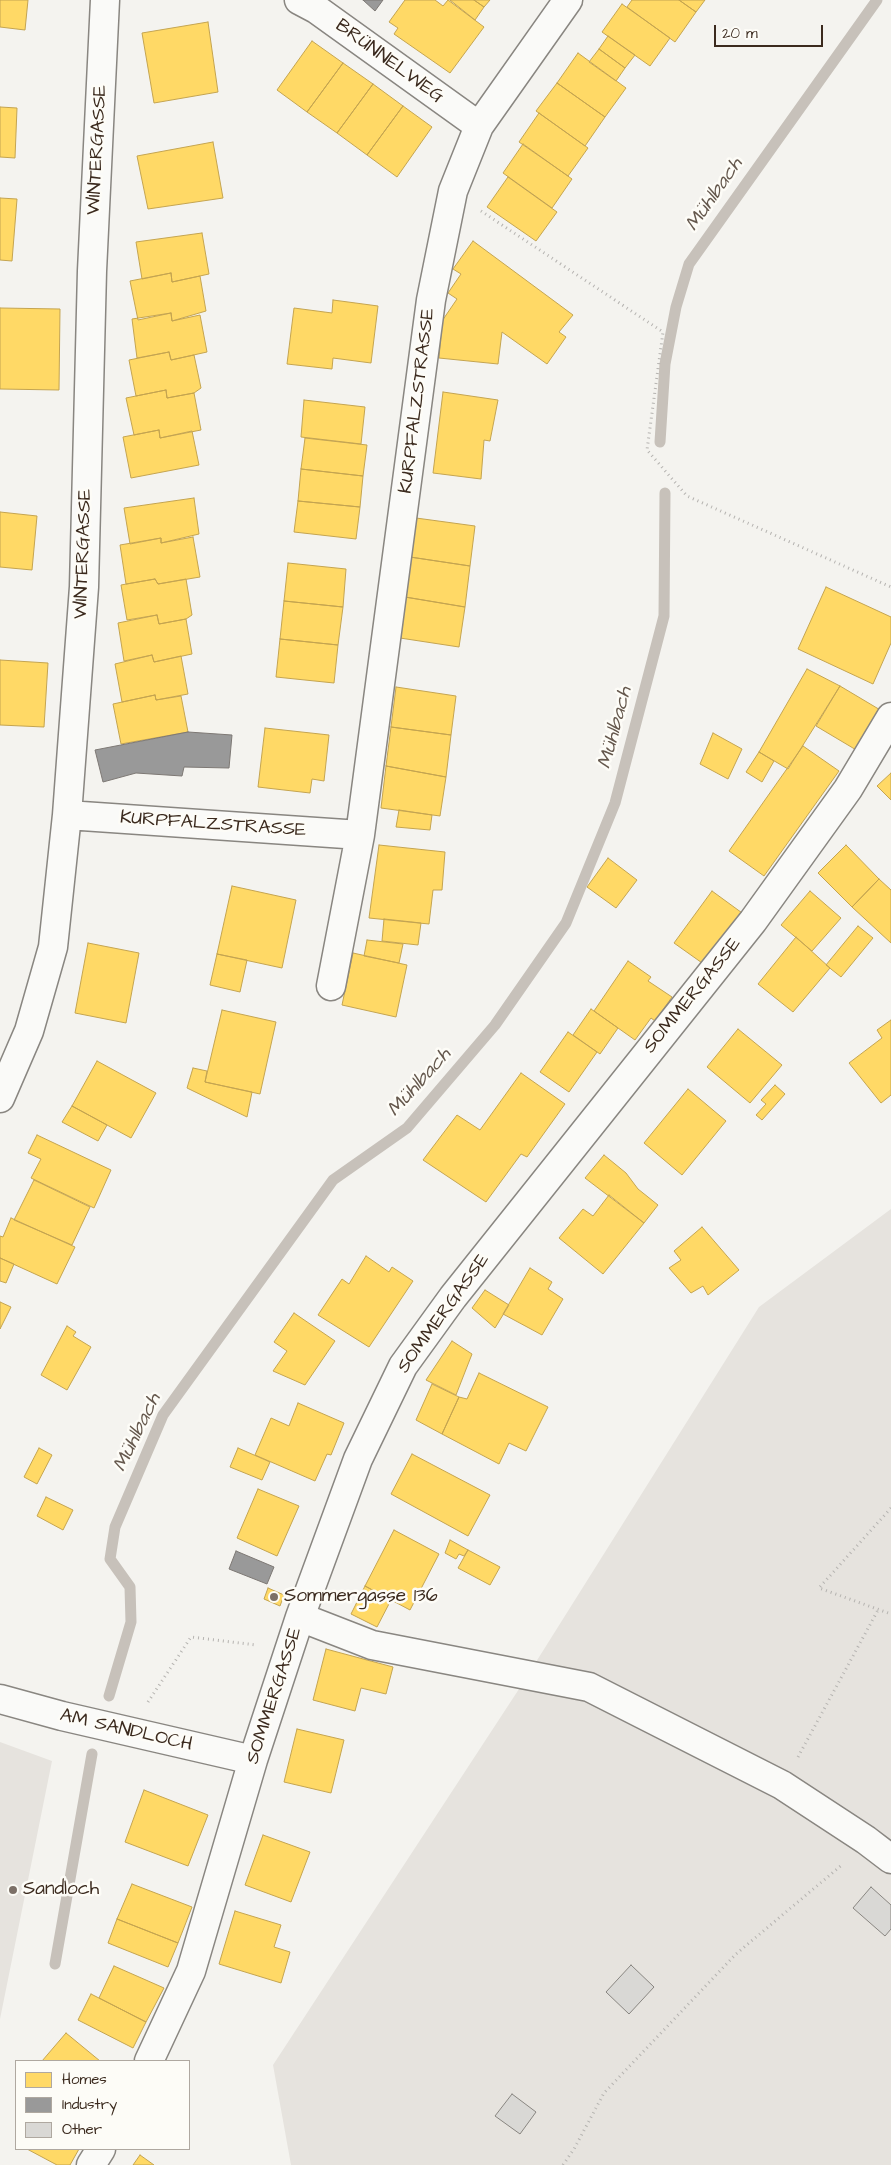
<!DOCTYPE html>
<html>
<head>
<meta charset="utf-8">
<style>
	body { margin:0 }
	#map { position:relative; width:891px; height:2165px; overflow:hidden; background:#f4f3ef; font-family:"Architects Daughter",sans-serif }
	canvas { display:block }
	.legend { position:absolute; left:15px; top:2060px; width:175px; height:90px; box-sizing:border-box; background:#fdfcf7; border:1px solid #afa8a0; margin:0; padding:6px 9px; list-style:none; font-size:15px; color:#3b2a1e }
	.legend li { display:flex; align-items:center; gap:10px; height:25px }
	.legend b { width:25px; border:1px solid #afa8a0 }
	.scale { position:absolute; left:714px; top:25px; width:109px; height:22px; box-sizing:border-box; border:2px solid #3b2a1e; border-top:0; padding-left:6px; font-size:15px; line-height:18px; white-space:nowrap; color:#3b2a1e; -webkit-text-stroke:4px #fdfcf7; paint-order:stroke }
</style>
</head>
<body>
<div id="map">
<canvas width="891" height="2165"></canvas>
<ul class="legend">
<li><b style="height:14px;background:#ffd966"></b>Homes</li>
<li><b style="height:14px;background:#999"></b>Industry</li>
<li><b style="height:14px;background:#d9d8d5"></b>Other</li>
</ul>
<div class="scale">20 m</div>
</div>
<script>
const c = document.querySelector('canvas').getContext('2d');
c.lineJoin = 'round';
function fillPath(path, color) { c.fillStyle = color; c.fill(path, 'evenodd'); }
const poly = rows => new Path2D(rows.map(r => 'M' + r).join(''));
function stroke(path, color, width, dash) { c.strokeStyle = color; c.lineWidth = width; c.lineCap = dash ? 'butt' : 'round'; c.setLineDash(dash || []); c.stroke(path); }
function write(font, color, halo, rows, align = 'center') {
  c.font = font + ' "Architects Daughter",sans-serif'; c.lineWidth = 5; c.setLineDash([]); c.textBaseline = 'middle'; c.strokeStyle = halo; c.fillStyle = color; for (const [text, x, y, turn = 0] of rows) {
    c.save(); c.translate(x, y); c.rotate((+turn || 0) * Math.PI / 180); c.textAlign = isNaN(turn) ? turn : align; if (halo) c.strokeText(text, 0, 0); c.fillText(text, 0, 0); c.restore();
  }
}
const built = poly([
	[891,1209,891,2165,291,2165,273,2065,519,1689,759,1307],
	[0,1742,52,1761,0,2019]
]);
const homes = poly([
	[0,0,28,0,25,30,0,27,0,0],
	[405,0,435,0,443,6,448,0,484,27,450,73,394,34,398,28,389,22,405,0],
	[450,0,474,0,484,7,475,20,450,0],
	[474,0,490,0,484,7,474,0],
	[632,0,679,0,696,12,675,42,627,7,632,0],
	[679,0,705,0,696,12,679,0],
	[622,4,670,38,650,66,602,32,622,4],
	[208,22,218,92,154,103,142,33,208,22],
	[608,36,635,55,625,68,599,49,608,36],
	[312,41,343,63,307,112,277,90,312,41],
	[599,49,625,68,616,81,589,62,599,49],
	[578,53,626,88,605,117,557,83,578,53],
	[343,63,373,84,337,133,307,112,343,63],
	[557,83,605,117,585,146,536,111,557,83],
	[373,84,403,106,367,155,337,133,373,84],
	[403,106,432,127,397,177,367,155,403,106],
	[0,107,17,108,15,158,0,157,0,107],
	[539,113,588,148,568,176,519,142,539,113],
	[213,142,223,198,148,209,137,156,213,142],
	[523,144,572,179,552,208,503,173,523,144],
	[508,177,557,212,536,241,487,207,508,177],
	[0,198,17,199,12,261,0,260,0,198],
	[202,233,209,274,172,282,171,273,142,279,136,242,202,233],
	[473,241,573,315,559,332,566,337,547,364,502,332,498,364,439,358,442,321,457,299,448,293,461,274,453,269,473,241],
	[171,273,172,282,200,276,206,311,172,321,171,313,138,320,130,281,171,273],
	[333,300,378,306,371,363,333,358,332,369,287,364,294,308,332,313,333,300],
	[0,308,60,309,59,390,0,389,0,308],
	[171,313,172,321,200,315,207,352,171,360,169,352,137,358,132,319,171,313],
	[169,352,171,360,194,355,201,388,194,393,167,398,166,390,136,396,129,360,169,352],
	[166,390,167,398,194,393,201,430,160,438,159,430,134,435,126,398,166,390],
	[443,392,498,400,490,441,484,440,481,479,433,473,443,392],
	[304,400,365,407,361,444,301,437,304,400],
	[159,430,160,438,192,431,199,465,131,478,123,437,159,430],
	[305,438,367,445,363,476,301,469,305,438],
	[301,469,363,476,360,507,298,501,301,469],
	[194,498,199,534,161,543,161,538,130,544,124,508,194,498],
	[298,501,360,507,356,539,294,532,298,501],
	[0,512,37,516,32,570,0,567,0,512],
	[416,518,475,526,470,566,410,557,416,518],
	[193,537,200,577,158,584,155,579,126,584,120,545,161,538,161,543,193,537],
	[410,557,470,566,465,607,405,597,410,557],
	[288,563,346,569,343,607,284,601,288,563],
	[155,579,158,584,186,579,192,615,186,619,159,624,157,615,127,620,121,585,155,579],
	[826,587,891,617,891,643,873,684,798,649,826,587],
	[405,597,465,607,459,647,400,638,405,597],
	[284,601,343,607,338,645,280,639,284,601],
	[157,615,159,624,186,619,192,654,154,662,152,655,124,661,118,623,157,615],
	[280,639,338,645,334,683,276,677,280,639],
	[152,655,154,662,181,656,188,694,156,700,155,695,122,702,115,664,152,655],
	[0,660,48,663,44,727,0,725,0,660],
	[807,669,840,686,788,769,759,752,807,669],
	[840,686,887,714,863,754,816,726,840,686],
	[396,687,456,696,451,735,391,727,396,687],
	[155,695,156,700,181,696,188,732,121,744,113,704,155,695],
	[391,727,451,735,446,777,386,766,391,727],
	[265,728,329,735,324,781,312,779,310,793,258,787,265,728],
	[713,733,742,749,728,779,700,764,713,733],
	[803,746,839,771,764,876,729,851,803,746],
	[759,752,774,761,762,782,746,772,759,752],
	[386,766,446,777,440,816,381,808,386,766],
	[891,773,891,800,877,786,891,773],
	[399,810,432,815,430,830,396,827,399,810],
	[379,845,445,852,442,890,433,890,429,924,369,918,379,845],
	[846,845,879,879,852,907,818,873,846,845],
	[608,858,637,880,616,908,587,887,608,858],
	[879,879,891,890,891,943,852,907,879,879],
	[232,886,296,900,282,968,217,954,232,886],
	[712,891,749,918,712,970,674,943,712,891],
	[810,891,841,918,812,951,781,925,810,891],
	[384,919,421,923,418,945,382,941,384,919],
	[858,926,873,938,841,977,826,965,858,926],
	[796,937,830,968,793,1012,758,984,796,937],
	[367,940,403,944,399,963,364,956,367,940],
	[88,943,139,953,126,1023,75,1013,88,943],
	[353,953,407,965,396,1017,342,1005,353,953],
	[217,954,247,960,240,992,210,985,217,954],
	[628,961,651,977,648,981,672,997,655,1021,651,1018,635,1040,594,1011,628,961],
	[591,1009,618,1028,600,1054,573,1035,591,1009],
	[222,1010,276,1022,260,1094,205,1082,222,1010],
	[891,1020,891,1095,881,1103,849,1063,882,1038,877,1030,891,1020],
	[738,1029,782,1065,750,1103,707,1067,738,1029],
	[568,1032,597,1052,569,1092,540,1072,568,1032],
	[97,1061,156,1093,131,1138,72,1106,97,1061],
	[193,1068,207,1071,205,1082,252,1092,247,1117,187,1088,193,1068],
	[521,1073,565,1104,527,1157,521,1154,486,1202,423,1160,457,1115,480,1130,521,1073],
	[775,1085,785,1094,762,1120,756,1115,766,1104,761,1100,775,1085],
	[688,1089,726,1121,682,1175,644,1143,688,1089],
	[72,1106,107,1125,98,1141,62,1122,72,1106],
	[37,1135,111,1170,94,1208,31,1178,41,1159,28,1153,37,1135],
	[604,1155,626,1173,638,1189,658,1205,644,1223,585,1178,604,1155],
	[34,1180,90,1207,72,1245,14,1220,34,1180],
	[609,1195,644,1223,603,1274,559,1238,583,1209,593,1216,609,1195],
	[11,1218,75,1247,57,1284,0,1258,0,1236,3,1237,11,1218],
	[702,1227,739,1270,708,1295,703,1286,691,1293,669,1268,681,1260,674,1251,702,1227],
	[366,1256,389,1272,392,1267,413,1281,369,1347,318,1315,342,1279,349,1284,366,1256],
	[0,1258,14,1264,6,1283,0,1281,0,1258],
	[530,1268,552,1282,548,1289,563,1299,542,1335,503,1314,530,1268],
	[485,1290,509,1305,495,1328,472,1308,485,1290],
	[0,1302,11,1307,0,1329,0,1302],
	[294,1313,335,1341,305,1385,273,1371,287,1351,274,1342,294,1313],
	[67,1326,76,1332,73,1336,91,1347,67,1390,41,1375,67,1326],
	[452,1341,472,1354,456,1395,426,1380,452,1341],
	[479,1373,548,1407,526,1451,509,1443,499,1464,442,1434,459,1397,467,1399,479,1373],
	[432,1384,459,1397,442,1434,416,1420,432,1384],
	[298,1403,344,1423,331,1455,327,1454,315,1481,255,1455,271,1418,289,1426,298,1403],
	[39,1448,52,1455,37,1484,24,1477,39,1448],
	[238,1448,270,1462,262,1480,230,1467,238,1448],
	[412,1454,490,1495,468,1536,391,1494,412,1454],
	[258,1489,299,1506,277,1556,237,1538,258,1489],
	[46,1497,73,1510,63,1530,37,1516,46,1497],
	[394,1530,439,1554,410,1610,365,1586,394,1530],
	[450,1540,468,1550,464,1556,459,1554,456,1559,445,1553,450,1540],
	[468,1550,500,1567,490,1585,458,1568,468,1550],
	[365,1586,391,1600,377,1627,351,1614,365,1586],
	[268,1588,284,1595,280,1606,264,1599,268,1588],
	[326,1649,393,1667,386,1694,361,1688,355,1711,313,1700,326,1649],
	[297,1729,344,1740,331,1793,284,1782,297,1729],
	[144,1790,208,1815,188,1866,125,1842,144,1790],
	[263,1835,310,1852,291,1902,245,1885,263,1835],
	[132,1884,192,1907,178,1943,117,1919,132,1884],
	[235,1911,281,1925,274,1947,290,1952,281,1983,219,1964,235,1911],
	[117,1919,178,1943,168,1967,108,1943,117,1919],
	[114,1966,164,1988,146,2022,99,1998,114,1966],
	[91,1994,146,2022,133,2048,78,2020,91,1994],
	[66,2033,100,2061,42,2061,66,2033],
	[27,2149,79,2149,70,2165,57,2165,27,2149],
	[140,2155,154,2165,133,2165,140,2155]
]);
const industry = poly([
	[363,0,383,0,375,11,363,0],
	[188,732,232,735,229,768,184,767,182,776,136,773,103,782,95,750,188,732],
	[236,1551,274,1567,267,1584,229,1569,236,1551]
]);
const stream = poly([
	[660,442,665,364,676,307,689,264,877,0],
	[109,1696,131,1622,130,1587,110,1559,115,1527,163,1415,333,1180,407,1128,495,1025,566,923,615,803,664,616,665,493],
	[55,1964,92,1754]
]);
const building = poly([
	[871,1887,891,1905,891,1929,885,1936,853,1908,871,1887],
	[631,1965,654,1987,629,2014,606,1992,631,1965],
	[512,2094,536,2112,520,2134,495,2116,512,2094]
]);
const path = poly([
	[481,211,663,332,647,450,687,496,891,587],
	[891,1508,819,1588,891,1614],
	[148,1702,191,1637,256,1645],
	[798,1757,878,1610],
	[563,2165,574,2149,604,2093,736,1954,843,1864]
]);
const minor = poly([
	[299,0,316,9,479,126],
	[67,815,360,835],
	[331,986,360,835,431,300,453,191,479,126,568,0],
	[0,1098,29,1031,53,947,67,815,84,587,92,271,105,0],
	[300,1617,372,1645,589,1687,782,1785,866,1840,891,1859],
	[0,1699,62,1716,253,1760],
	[149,2061,191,1971,253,1760,300,1617,358,1459,403,1366,453,1297,753,921,848,789,891,717],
	[91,2165,101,2149]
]);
const markers = [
	[274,1597,5,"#7c7067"],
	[13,1890,5,"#7c7067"]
];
const streetNames = [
	["BRÜNNELWEG",389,62,36],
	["WINTERGASSE",98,150,-87],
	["KURPFALZSTRASSE",418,401,-83],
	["WINTERGASSE",84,554,-88],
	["KURPFALZSTRASSE",213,825,4],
	["SOMMERGASSE",693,996,-51],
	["SOMMERGASSE",444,1314,-54],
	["SOMMERGASSE",275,1696,-72],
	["AM SANDLOCH",126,1731,13]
];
const poiNames = [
	["Sommergasse 136",284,1597],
	["Sandloch",23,1890]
];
const waterNames = [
	["Mühlbach",715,195,-55],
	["Mühlbach",616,728,-75],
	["Mühlbach",420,1083,-48],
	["Mühlbach",138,1433,-64]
];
fillPath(built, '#e6e3de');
fillPath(homes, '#ffd966');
stroke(homes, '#c4a450', 1);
fillPath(industry, '#999');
stroke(industry, '#7d7874', 1);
stroke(stream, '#c7c1ba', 11);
fillPath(building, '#d9d8d5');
stroke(building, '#898681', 1);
stroke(minor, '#898681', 31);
stroke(path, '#b5b3b0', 3, [1, 4]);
stroke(minor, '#fafaf8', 28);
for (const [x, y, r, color] of markers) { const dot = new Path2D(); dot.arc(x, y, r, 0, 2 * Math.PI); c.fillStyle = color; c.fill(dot); stroke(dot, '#fdfcf7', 2); }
write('19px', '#3b2a1e', '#fdfcf7', streetNames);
write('19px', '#3b2a1e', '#fdfcf7', poiNames, 'left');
write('italic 20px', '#65584d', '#fdfcf7', waterNames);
</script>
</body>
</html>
